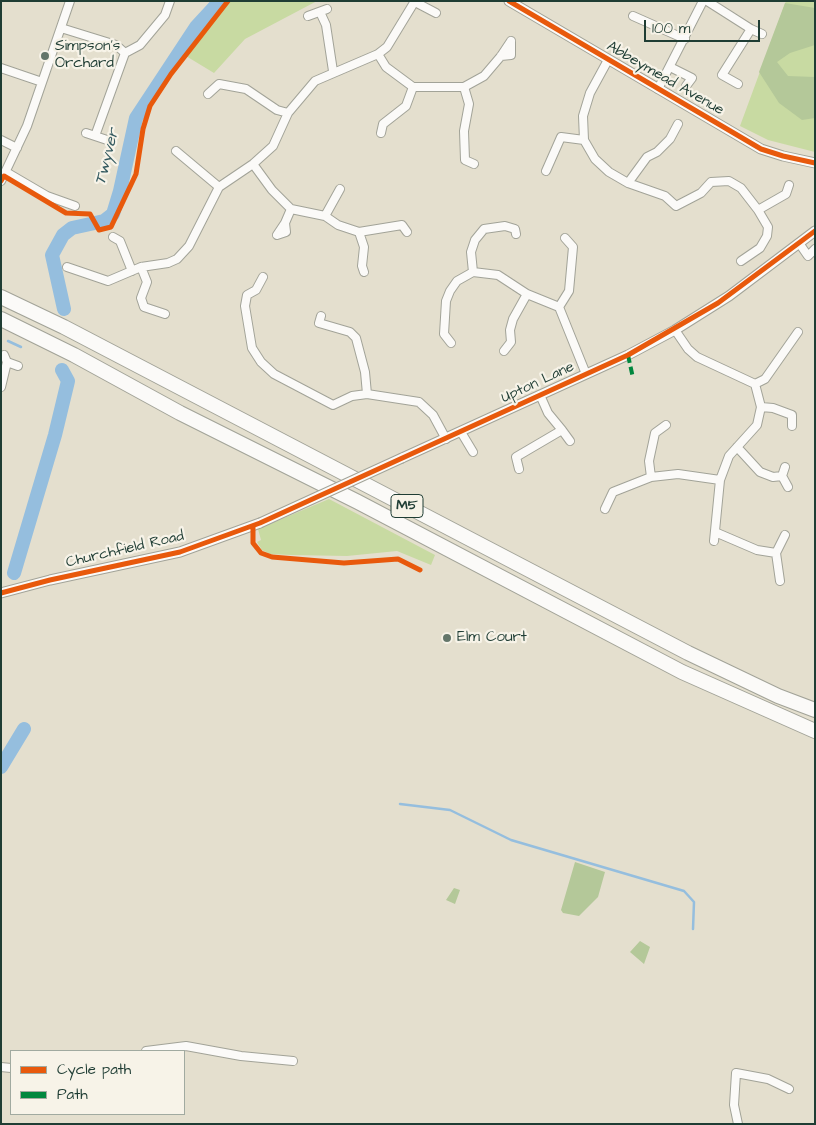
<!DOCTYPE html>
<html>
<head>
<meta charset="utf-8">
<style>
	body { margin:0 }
	#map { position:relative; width:816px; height:1125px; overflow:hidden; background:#e4dfce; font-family:"Architects Daughter",sans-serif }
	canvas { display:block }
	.frame { position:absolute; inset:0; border:2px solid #1f3d34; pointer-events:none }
	.legend { position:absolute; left:10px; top:1050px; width:175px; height:65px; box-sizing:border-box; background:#f7f3e8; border:1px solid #a1aaa0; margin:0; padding:6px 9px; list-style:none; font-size:15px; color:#1f3d34 }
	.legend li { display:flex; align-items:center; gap:10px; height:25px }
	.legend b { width:25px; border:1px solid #a1aaa0 }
	.scale { position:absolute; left:644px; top:20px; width:116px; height:22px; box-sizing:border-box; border:2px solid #1f3d34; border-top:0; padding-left:6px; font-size:15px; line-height:18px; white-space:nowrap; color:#1f3d34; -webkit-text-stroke:4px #f7f3e8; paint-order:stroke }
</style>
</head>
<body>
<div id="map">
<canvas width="816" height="1125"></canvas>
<div class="frame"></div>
<ul class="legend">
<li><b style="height:6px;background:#e8590c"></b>Cycle path</li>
<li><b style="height:6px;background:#00873e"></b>Path</li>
</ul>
<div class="scale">100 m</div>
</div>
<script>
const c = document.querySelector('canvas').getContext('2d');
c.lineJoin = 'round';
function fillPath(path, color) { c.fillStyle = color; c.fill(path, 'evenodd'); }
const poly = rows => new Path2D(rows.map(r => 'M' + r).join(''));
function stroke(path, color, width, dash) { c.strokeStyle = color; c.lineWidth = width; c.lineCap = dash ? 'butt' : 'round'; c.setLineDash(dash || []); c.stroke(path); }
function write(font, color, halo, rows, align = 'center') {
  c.font = font + ' "Architects Daughter",sans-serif'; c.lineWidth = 4.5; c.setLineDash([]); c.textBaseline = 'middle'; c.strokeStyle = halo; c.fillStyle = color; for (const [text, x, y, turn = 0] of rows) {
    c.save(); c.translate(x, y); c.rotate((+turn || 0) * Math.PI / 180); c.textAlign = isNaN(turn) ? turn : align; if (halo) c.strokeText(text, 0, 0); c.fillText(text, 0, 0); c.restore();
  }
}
const green = poly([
	[217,1,317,1,245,39,214,73,181,53,196,25],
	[786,1,815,1,815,152,768,140,740,126],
	[329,499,435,555,431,565,397,551,347,556,291,555,270,554,262,550,257,542,261,540,258,529]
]);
const forest = poly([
	[785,3,815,8,815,45,790,53,777,62,788,76,815,77,815,118,802,120,779,103,759,72],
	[575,862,605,872,598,897,579,916,563,913,561,910],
	[454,888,460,890,455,904,446,900],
	[640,941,650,947,644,964,630,952]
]);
const stream = poly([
	[8,341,21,347],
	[400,804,450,810,511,840,684,891,694,902,693,929]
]);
const river = poly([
	[64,309,52,255,63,235,72,228,104,221,113,214,120,191,136,118,196,27,220,1],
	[14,573,55,435,68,381,62,370],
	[1,767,24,729]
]);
const minor = poly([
	[707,1,751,29,722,75,738,84],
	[415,2,436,13],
	[320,12,326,25,333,71],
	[308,16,327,9],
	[633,16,685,39],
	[61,28,116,45,125,53],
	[751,29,762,34],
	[378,54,386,67,413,87,464,87,484,76,501,56,511,41],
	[501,56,511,55,511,41],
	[608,60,590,93,583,116,584,140,595,159,609,172,628,183,665,196,676,206,701,193,711,182,729,181,741,188,758,210,768,227,767,236,760,248,741,261],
	[670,67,692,78,686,86],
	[1,68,42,82],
	[464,87,469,104,464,131,465,160,474,164],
	[658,89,703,1],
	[208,94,219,84,246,89,277,110,288,113],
	[86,133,107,140],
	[381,133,383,124,406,106,413,87],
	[95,136,125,53,140,45,165,15,170,1],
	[1,140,17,148],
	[176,151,219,187],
	[253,164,272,190,291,209,325,216,338,225,359,232,402,225,407,232],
	[546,171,561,137,584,140],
	[6,172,47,196,75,206],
	[1,181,27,126,70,1],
	[628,183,647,157,657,152,670,139,678,124],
	[758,210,786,194,789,185],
	[325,216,340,189],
	[285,223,277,235,286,232,285,223,291,209],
	[359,232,364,247,362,266,364,272],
	[113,237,120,241,132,271],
	[565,238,573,247,569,291,559,307,586,374],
	[799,243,808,256,815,249],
	[67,267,108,281,141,267,168,263,177,259,189,246,219,187,253,164,273,146,288,113,315,81,378,54,387,47,415,1],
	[141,267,147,282,141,298,144,307,165,314],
	[473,272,471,252,475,240,484,229,505,226,515,229,516,234],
	[263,277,256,290,247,295,245,306,252,348,261,362,274,374,333,405,352,396,367,394,419,402,433,415,446,439],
	[321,316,319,323,350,332,356,338,365,372,367,394],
	[675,330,688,349,697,357,755,384,761,407,757,425,729,456,720,480,714,541],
	[451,343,444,334,446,301,450,291,457,281,473,272,498,275,527,294,559,307],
	[504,351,511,342,510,330,513,319,527,294],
	[7,362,18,366],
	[755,384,765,379,798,332],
	[1,387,7,362,4,355],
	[761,407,773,408,792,415,792,426],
	[562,430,570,441],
	[461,432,473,452],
	[737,447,760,472,773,477,782,476],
	[785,467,782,476,788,487],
	[519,469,516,457,562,430,548,413,540,395],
	[651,477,649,461,655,433,666,425],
	[605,509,613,492,651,477,678,474,720,480],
	[715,532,757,550,776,553,780,581],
	[776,553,785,535],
	[146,1051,186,1046,241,1056,293,1061],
	[1,1067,11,1068],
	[738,1124,734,1105,736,1073,768,1079,789,1089]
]);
const tertiary = poly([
	[509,1,761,149,783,156,815,163],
	[402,458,628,355,675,330,729,296,815,231],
	[1,593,50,580,180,552,260,523]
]);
const motorway = poly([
	[1,297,64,327,688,653,778,696,815,710],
	[1,319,74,355,180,413,358,502,682,672,815,731]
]);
const tertiaryBridge = poly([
	[260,523,402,458]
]);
const quiet = poly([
	[628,355,633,378]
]);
const cycleway = poly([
	[509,1,761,149,783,156,815,163],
	[1,181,4,176,66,213,90,214,99,230,111,227,136,174,143,129,150,106,171,74,228,1],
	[253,526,253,543,261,553,272,557,344,563,398,559,420,570],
	[1,593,50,580,180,552,260,523,628,355,718,303,815,231]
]);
const markers = [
	[45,56,5,"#64766a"],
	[447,638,5,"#64766a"]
];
const shields = [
	[407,506,32]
];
const shieldNames = [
	["M5",407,506]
];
const poiNames = [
	["Simpson's",55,47],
	["Orchard",55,64],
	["Elm Court",457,638]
];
const streetNames = [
	["Abbeymead Avenue",665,79,30],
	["Upton Lane",538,383,-25],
	["Churchfield Road",125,550,-13]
];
const waterNames = [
	["Twyver",108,157,-76]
];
fillPath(green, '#c8daa2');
fillPath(forest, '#b4c899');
stroke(stream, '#95bede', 2.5);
stroke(river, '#95bede', 14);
stroke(minor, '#a2a398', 10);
stroke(tertiary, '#a2a398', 11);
stroke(motorway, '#a2a398', 16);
stroke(minor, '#fbfaf8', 8);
stroke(tertiary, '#fbfaf8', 9);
stroke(motorway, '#fbfaf8', 14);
stroke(tertiaryBridge, '#a2a398', 11, []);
stroke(tertiaryBridge, '#fbfaf8', 9);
stroke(quiet, '#00873e', 4, [8, 4]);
stroke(cycleway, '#e8590c', 5);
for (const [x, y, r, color] of markers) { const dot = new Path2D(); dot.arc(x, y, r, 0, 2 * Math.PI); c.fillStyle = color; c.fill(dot); stroke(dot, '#f7f3e8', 2); }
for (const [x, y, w] of shields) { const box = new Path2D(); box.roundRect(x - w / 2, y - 11.5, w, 23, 4); c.fillStyle = '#f7f3e8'; c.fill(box); stroke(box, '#1f3d34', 1); }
write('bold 14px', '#1f3d34', null, shieldNames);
write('15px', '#1f3d34', '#f7f3e8', poiNames, 'left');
write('15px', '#1f3d34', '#f7f3e8', streetNames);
write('italic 16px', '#345a60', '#f7f3e8', waterNames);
</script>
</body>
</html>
